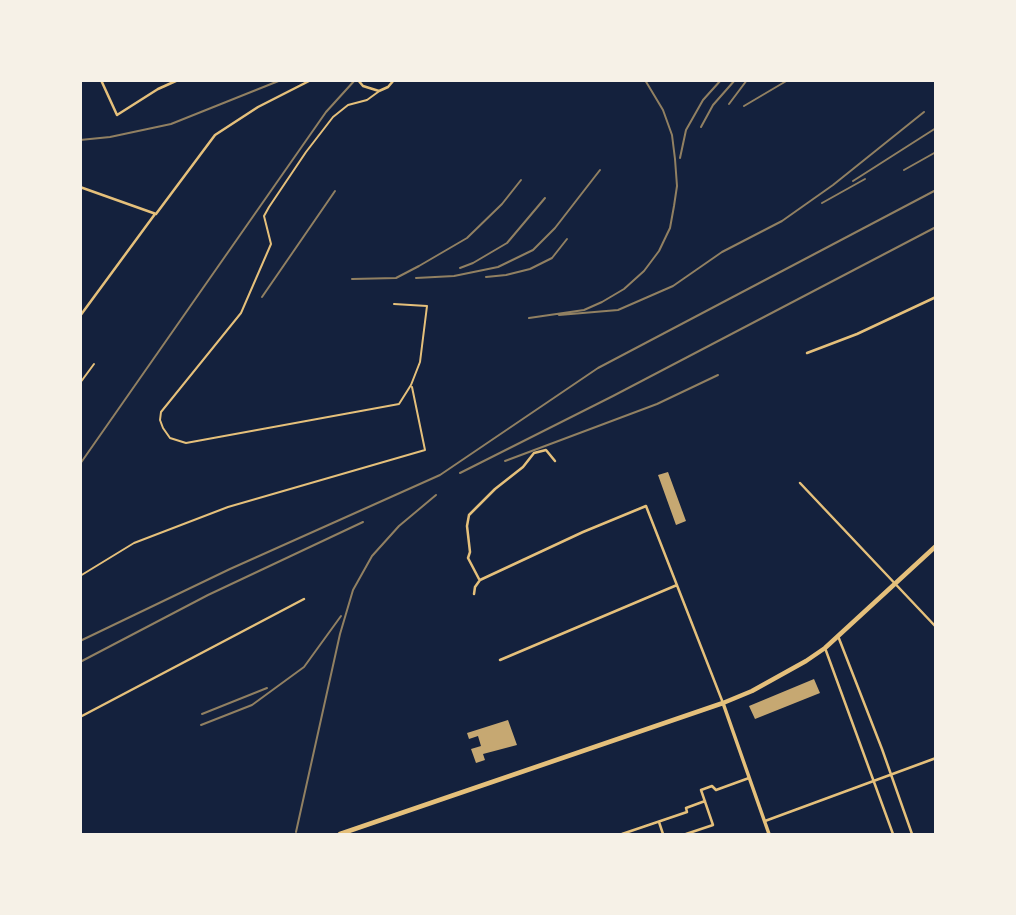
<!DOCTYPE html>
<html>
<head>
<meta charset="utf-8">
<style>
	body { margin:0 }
	#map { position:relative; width:1016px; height:915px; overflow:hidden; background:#14213d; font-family:Montserrat,sans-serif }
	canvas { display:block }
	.frame { position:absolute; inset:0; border:82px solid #f6f1e7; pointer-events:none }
</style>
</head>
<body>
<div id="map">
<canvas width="1016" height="915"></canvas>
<div class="frame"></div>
</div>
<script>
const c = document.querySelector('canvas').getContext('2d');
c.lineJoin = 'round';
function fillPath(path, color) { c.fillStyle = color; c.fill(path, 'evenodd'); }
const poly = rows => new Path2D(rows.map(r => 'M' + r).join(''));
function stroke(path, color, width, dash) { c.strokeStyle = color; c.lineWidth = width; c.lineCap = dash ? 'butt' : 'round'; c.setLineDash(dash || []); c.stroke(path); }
const building = poly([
	[668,472,686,521,676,525,658,475],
	[814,679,820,693,755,719,749,706],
	[508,720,517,745,483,754,485,760,476,763,471,749,481,746,478,736,469,739,467,733]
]);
const service = poly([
	[378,92,367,100,348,105,333,117,306,152,269,207,264,216,271,244,241,313,161,412,160,420,163,428,170,438,186,443,399,404,411,385,420,362,427,306,394,304],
	[80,383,94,364],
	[80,576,134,543,228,507,425,450,412,387]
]);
const minor = poly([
	[101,80,117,115,158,89,178,80],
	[358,80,363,86,379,91,388,87,394,80],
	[80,187,156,214,215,135,258,107,311,80],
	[80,316,155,214],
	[807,353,857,334,936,297],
	[800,483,936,627],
	[479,579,468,558,470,552,467,526,469,515,495,489,523,467,534,453,546,450,555,461],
	[474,594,475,587,480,580,583,532,646,506,723,703],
	[838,636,882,749,912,834],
	[825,648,893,834],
	[500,660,677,585],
	[80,717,304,599],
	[765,821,936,758],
	[659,822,663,834],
	[622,834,687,812,686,808,705,801],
	[686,834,713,825,701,790,712,786,716,790,749,778]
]);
const tertiary = poly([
	[723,703,769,834]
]);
const primary = poly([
	[340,834,723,703,752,691,806,661,825,648,936,546]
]);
const rail = poly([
	[729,104,747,80],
	[744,106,788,80],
	[701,127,713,105,735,80],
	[80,140,110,137,171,124,281,80],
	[680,158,686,130,703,100,721,80],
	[904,170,936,152],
	[853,181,936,128],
	[822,203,865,179],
	[460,268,473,263,507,243,545,198],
	[486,277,506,275,530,269,552,258,567,239],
	[416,278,454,276,498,267,533,250,555,228,600,170],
	[352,279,396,278,419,266,467,238,502,204,521,180],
	[262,297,335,191],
	[559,315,618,310,673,286,722,252,782,221,833,185,924,112],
	[529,318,584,310,602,302,624,289,644,271,659,251,670,228,674,206,677,186,675,159,672,135,663,110,645,80],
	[505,461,657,404,718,375],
	[80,464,326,112,355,80],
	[460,473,613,396,936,227],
	[80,641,230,569,440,475,598,368,936,190],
	[80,662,208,595,363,522],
	[202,714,267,688],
	[201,725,252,705,304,667,341,616],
	[296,832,340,634,353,590,372,556,399,526,436,495]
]);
fillPath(building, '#c6a872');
stroke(service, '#e5c07b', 2);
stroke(minor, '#e5c07b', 2.5);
stroke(tertiary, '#e5c07b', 3.5);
stroke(primary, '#e5c07b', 4.5);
stroke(rail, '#918062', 2);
</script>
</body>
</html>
